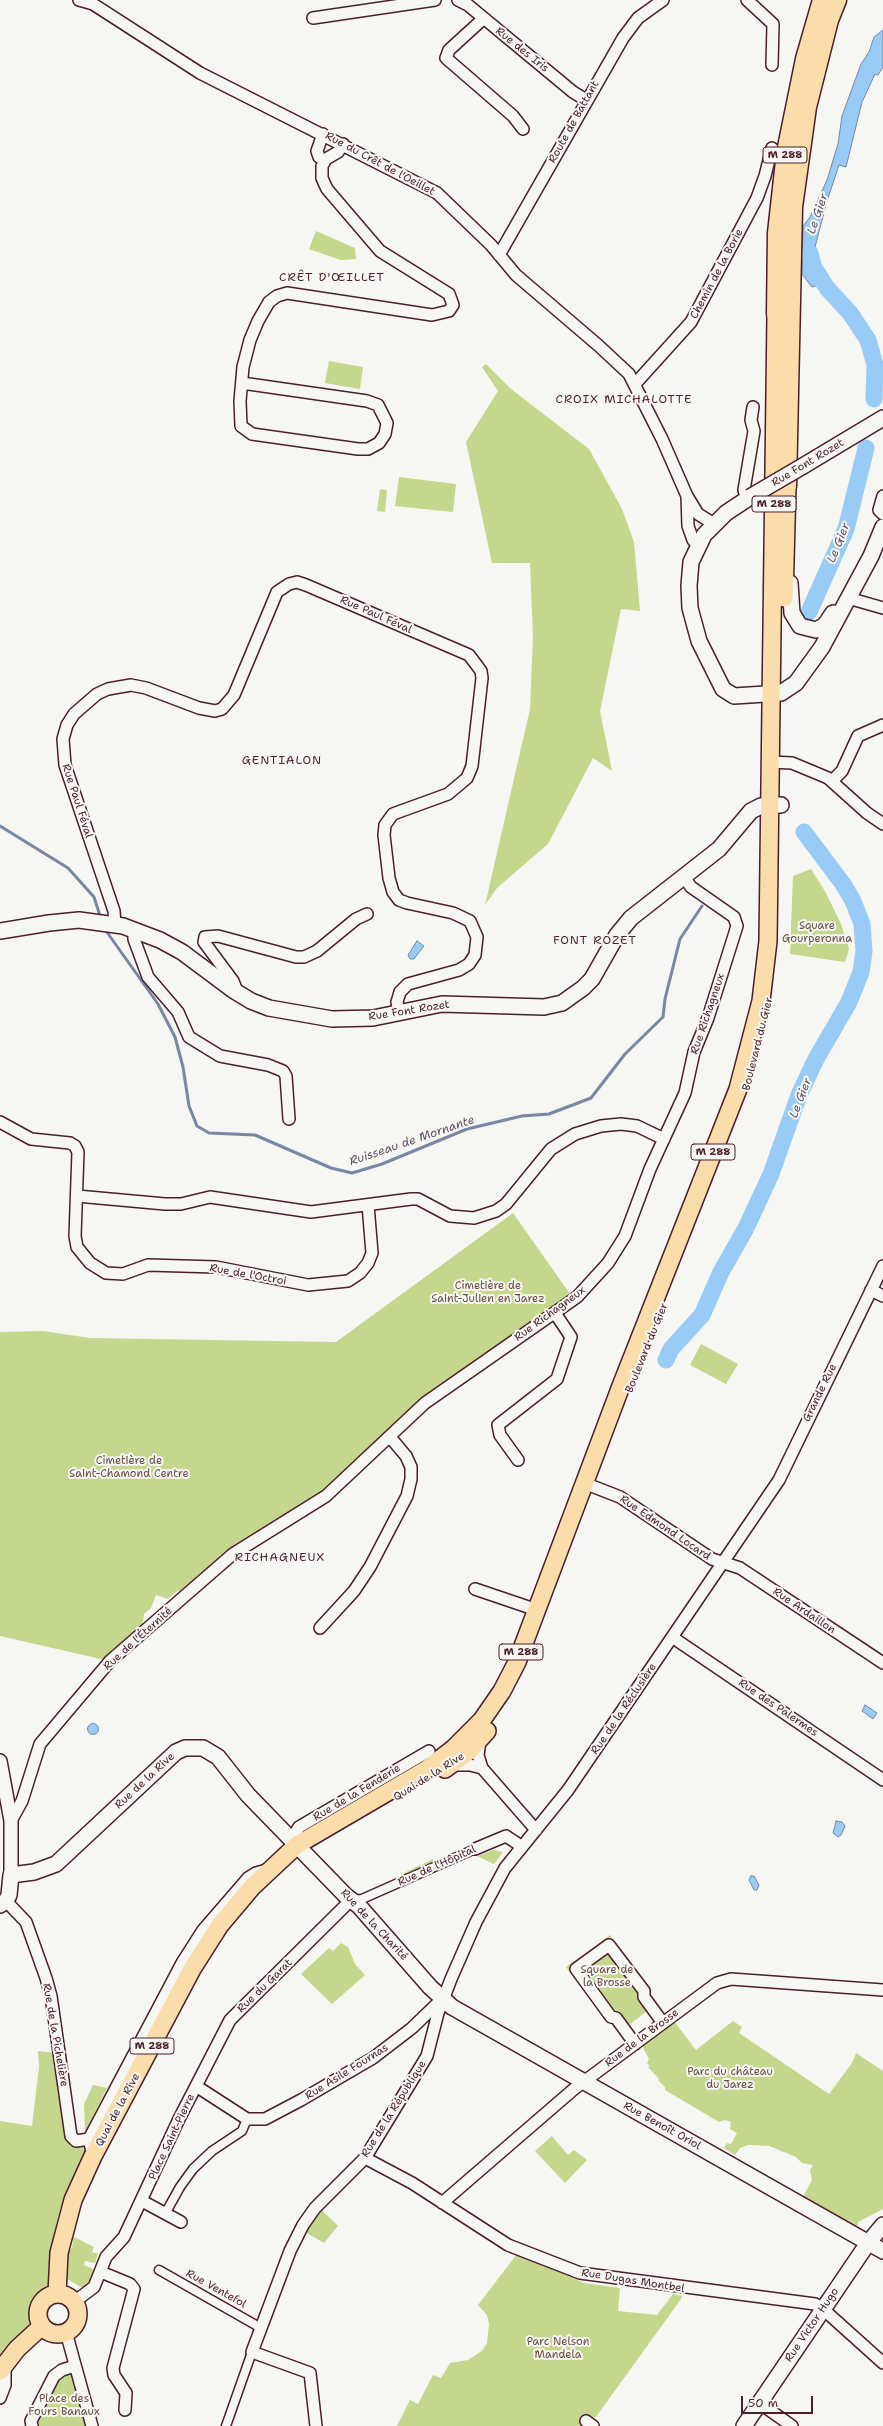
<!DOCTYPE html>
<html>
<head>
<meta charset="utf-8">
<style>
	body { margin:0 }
	#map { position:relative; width:883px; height:2426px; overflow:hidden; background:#f6f6f2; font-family:"Shantell Sans",sans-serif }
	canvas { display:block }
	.scale { position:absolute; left:741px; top:2396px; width:72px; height:18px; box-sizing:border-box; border:2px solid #4a1f2b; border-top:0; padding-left:5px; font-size:12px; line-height:14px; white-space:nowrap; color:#4a1f2b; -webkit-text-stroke:3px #f6f6f2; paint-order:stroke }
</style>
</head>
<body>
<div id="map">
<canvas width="883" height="2426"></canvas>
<div class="scale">50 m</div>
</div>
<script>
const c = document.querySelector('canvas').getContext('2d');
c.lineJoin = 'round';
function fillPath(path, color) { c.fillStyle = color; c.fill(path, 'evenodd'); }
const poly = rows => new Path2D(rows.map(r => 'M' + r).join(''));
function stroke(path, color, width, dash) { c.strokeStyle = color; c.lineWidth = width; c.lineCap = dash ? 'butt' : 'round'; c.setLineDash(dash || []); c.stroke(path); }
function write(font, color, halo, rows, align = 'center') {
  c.font = font + ' "Shantell Sans",sans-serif'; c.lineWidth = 4; c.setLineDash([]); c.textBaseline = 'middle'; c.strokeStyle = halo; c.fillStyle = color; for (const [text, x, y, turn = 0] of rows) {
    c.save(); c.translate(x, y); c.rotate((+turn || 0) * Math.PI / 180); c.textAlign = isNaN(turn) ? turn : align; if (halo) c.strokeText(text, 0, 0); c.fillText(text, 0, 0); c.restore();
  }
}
const green = poly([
	[316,231,355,248,356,259,341,260,309,249],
	[329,361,363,367,360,389,325,383],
	[486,364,511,389,589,449,622,509,634,542,640,611,621,609,600,711,612,771,593,758,548,844,497,888,485,905,530,709,533,638,530,563,492,563,466,442,498,391,482,367],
	[399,477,456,484,453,512,395,506],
	[380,489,387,490,385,512,377,511],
	[811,869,826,893,841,924,849,949,845,962,790,954,793,876],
	[513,1213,570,1294,454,1378,343,1479,182,1595,178,1590,168,1599,156,1595,151,1608,144,1614,142,1629,105,1660,0,1636,0,1332,43,1331,90,1338,336,1342],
	[701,1344,738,1364,726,1384,690,1365],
	[494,1850,503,1852,494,1864,477,1856],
	[433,1859,435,1863,401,1879,400,1875],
	[610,1935,652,1990,648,1993,656,2004,620,2032,611,2020,608,2023,566,1967],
	[341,1943,348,1947,355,1964,365,1975,332,2004,301,1974,329,1948,333,1951],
	[674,2021,696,2050,733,2021,742,2027,739,2033,829,2094,852,2063,856,2053,883,2071,883,2209,858,2222,858,2225,855,2226,803,2197,812,2180,810,2170,813,2165,802,2163,796,2157,769,2146,748,2145,740,2148,735,2155,724,2148,727,2143,731,2144,737,2133,730,2129,731,2122,725,2120,719,2122,665,2090,665,2087,658,2080,659,2079,648,2067,650,2066,647,2063,649,2059,642,2046],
	[38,2051,55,2053,69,2138,86,2144,86,2153,66,2203,61,2206,56,2225,52,2245,55,2248,49,2285,33,2304,29,2325,0,2362,0,2121,32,2126,39,2067],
	[93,2085,107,2088,85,2132,84,2104],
	[552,2136,568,2155,574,2150,587,2160,565,2183,535,2151],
	[321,2209,338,2226,324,2243,305,2232],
	[74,2237,94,2247,92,2252,98,2254,95,2263,85,2261,84,2265,93,2269,90,2279,86,2287,83,2288,67,2279,68,2251,72,2248],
	[517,2254,584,2283,620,2288,618,2311,657,2315,673,2294,682,2296,681,2299,596,2417,590,2418,585,2426,397,2426,410,2400,418,2404,433,2375,441,2378,450,2363,468,2360,482,2351,487,2343,489,2324,487,2315,478,2305],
	[75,2366,92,2426,32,2426,54,2376]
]);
const water = poly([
	[883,30,883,67,878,75,875,74,862,102,846,167,839,165,827,201,814,251,814,262,822,284,812,287,802,274,803,226,810,217,827,180,838,144,842,116,861,64,869,52,874,37,883,30],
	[417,941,424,946,414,959,410,959,408,955,417,941],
	[865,1705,877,1713,873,1719,862,1711,865,1705],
	'87.5 1729a5.5 5.5 0 1 1 11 0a5.5 5.5 0 1 1-11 0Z',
	[836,1821,842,1822,845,1826,841,1835,838,1837,833,1833,836,1821],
	[751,1876,754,1876,759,1885,757,1890,754,1890,749,1880,751,1876]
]);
const stream = poly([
	[0,826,68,868,94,897,101,919],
	[104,928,158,1004,175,1037,183,1067,189,1106,197,1126,209,1133,255,1135,331,1168,352,1173,382,1164,467,1129,522,1116,549,1114,591,1098,625,1054,663,1017,665,999,680,939,702,906]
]);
const river = poly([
	[810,253,813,266,827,288,850,313,868,340,875,365,874,399],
	[809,612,846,529,866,448],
	[666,1360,671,1349,702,1315,721,1272,746,1228,771,1174,799,1095,816,1059,849,1002,861,972,864,951,862,924,853,901,843,884,804,832]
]);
const pedestrian = poly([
	[352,1900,362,1899,475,1849],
	[165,2214,180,2187,193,2169,212,2151,242,2131,247,2119],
	[159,2270,261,2328],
	[226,2426,252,2352]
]);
const minor = poly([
	[79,0,93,4,200,73,437,193,491,245,516,275,599,346,629,374,662,439,687,496,698,514,714,524],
	[458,0,468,5,573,92,586,100],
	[747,0,773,24,772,65],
	[313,18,435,0],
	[483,19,449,50,446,58,513,116,523,129],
	[323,134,317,151,319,157,325,161],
	[499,255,623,38,638,18,663,0],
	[242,383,367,401,378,405,387,423,385,434,379,443,368,449,358,449,252,434,241,426,240,401,243,367,250,340,258,321,269,302,277,296,287,293,432,315,449,311,453,305,449,294,380,251,327,189,322,178,322,166,326,159,338,152,343,144],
	[635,384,691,322,757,198,765,176,772,148],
	[687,496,688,526,693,540,698,545],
	[883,496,879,510,883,514],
	[747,499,744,490,754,431,751,420,753,407],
	[848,598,883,608],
	[770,762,792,763,828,778,867,813,883,824],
	[832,781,842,771,858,736,883,725],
	[115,925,114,911,65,765,63,739,67,725,74,714,97,694,108,689,131,685,146,688,199,708,215,711,222,709,234,695,277,592,289,584,297,582,306,585,469,655,481,671,482,678,472,766,467,778,448,794,393,814,385,825,384,835,389,878,393,892,399,900,407,903,453,913,470,921,477,937,475,955,469,964,459,970,408,984,400,992,397,1002,399,1012],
	[134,930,134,939,148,977,178,1012,189,1037,220,1056,268,1065,283,1071,286,1076,289,1119],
	[233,990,235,986,233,981,204,942,205,937,218,936,296,957,304,957,317,951,356,919,367,914],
	[0,1122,31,1139,70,1143,75,1146,78,1152,75,1236,77,1247,90,1263,106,1273,123,1274,148,1265,216,1267,308,1285,348,1281,360,1273,368,1263,372,1253,368,1205],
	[77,1196,165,1204,181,1204,210,1197,311,1212,411,1199,418,1199,450,1216,474,1218,496,1211,506,1204,551,1149,575,1134,601,1126,621,1124,637,1126,664,1139],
	[871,1290,883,1296],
	[518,1460,500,1435,498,1425,557,1379,571,1337,555,1313],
	[584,1483,620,1497,712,1559,740,1568,883,1663],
	[475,1589,537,1610],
	[320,1628,354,1591,370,1567,407,1496,411,1479,411,1467,406,1456,390,1437],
	[672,1637,883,1780],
	[480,1740,478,1755,482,1768,536,1830],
	[452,1765,470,1765,482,1768],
	[11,1821,22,1801,40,1744,110,1661,233,1554,326,1496,425,1403,577,1297,608,1263,625,1236,650,1169,685,1093,694,1052,708,1018,737,926,734,917,691,887,684,877],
	[291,1840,299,1827,429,1751],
	[475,1849,506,1836,521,1846],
	[6,1901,26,1922,46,1978,51,1996,71,2136,76,2141,89,2139],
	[635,2044,616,2018,611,2017,576,1969,609,1945,644,1991,644,1997,663,2023],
	[196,2086,247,2119,265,2119,301,2100,373,2058,412,2028,440,2001],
	[93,2156,89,2139,182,1963,203,1930,248,1878,256,1873,263,1871,266,1873],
	[365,2158,412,2183,508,2245,580,2273,815,2304,823,2309,883,2363],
	[142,2201,181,2222],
	[442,2203,574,2089,717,1983,731,1979,883,1990],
	[101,2272,130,2284,134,2289,113,2368,114,2375,126,2393,125,2410],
	[74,2302,94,2287,106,2257,124,2237,179,2119,230,2020,351,1900],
	[66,2332,92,2426],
	[0,2398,5,2385,5,2364],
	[758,2402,792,2426],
	[586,2421,593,2426],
	[32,2426,31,2421,54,2376,62,2370,75,2366],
	[316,2426,310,2373,252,2352,290,2251,303,2225,315,2208,365,2158,427,2056,438,2013,451,1979,476,1922,505,1868,568,1790,779,1480,883,1266]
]);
const tertiary = poly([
	[0,1761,11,1821,11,1875]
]);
const secondary = poly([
	[803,466,883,418],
	[750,497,726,513,704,535,691,562,689,586,690,608,699,641,723,689,734,696,781,693,796,683,822,647,871,556,883,527],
	[790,583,792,613,800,626,816,630,825,625,833,613],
	[0,931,49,923,79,920,123,926,160,940,182,952,233,990,251,1001,269,1008,332,1019,373,1018,442,1004,544,1007,562,1003,583,988,592,979,617,935,631,918,719,849,751,811,761,806,781,805],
	[0,1905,6,1901,9,1895,11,1875,34,1872,56,1864,176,1752,185,1748,203,1748,218,1757,248,1795,346,1896,359,1906,430,1987,452,2007,883,2251],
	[744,2426,868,2243,883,2225]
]);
const primary = poly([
	[784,598,787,486],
	[445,1769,468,1752,487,1731],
	[57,2294,59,2253,73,2200,93,2156,192,1969,220,1925,252,1887,297,1845,427,1769,453,1749,482,1720,502,1691,517,1662,621,1386,738,1089,761,1001,768,941,776,314],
	'38 2314a20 20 0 1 1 40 0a20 20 0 1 1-40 0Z',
	[0,2371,17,2349,42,2326]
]);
const trunk = poly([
	[776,314,777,233,786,152,805,59,822,0],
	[787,486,793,207,807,107,829,20,837,0]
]);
const secondaryBridge = poly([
	[750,497,803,466]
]);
const shields = [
	[785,155,44],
	[774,504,44],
	[713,1152,44],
	[521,1652,44],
	[152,2046,44]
];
const shieldNames = [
	["M 288",785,155],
	["M 288",774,504],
	["M 288",713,1152],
	["M 288",521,1652],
	["M 288",152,2046]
];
const streetNames = [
	["Rue des Iris",522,50,39],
	["Route de Battant",574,122,-61],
	["Rue du Crêt de l'Oeillet",380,164,28],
	["Chemin de la Borie",717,274,-62],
	["Rue Font Rozet",808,463,-31],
	["Rue Paul Féval",376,615,24],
	["Rue Paul Féval",77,801,72],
	["Rue Font Rozet",409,1011,-9],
	["Rue Richagneux",708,1014,-71],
	["Boulevard du Gier",758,1044,-76],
	["Rue de l'Octroi",248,1275,10],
	["Rue Richagneux",550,1314,-36],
	["Boulevard du Gier",647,1348,-68],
	["Grande Rue",820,1393,-64],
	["Rue Edmond Locard",665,1528,34],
	["Rue Ardaillon",804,1611,34],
	["Rue de l'Éternité",138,1639,-42],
	["Rue des Palermes",778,1708,34],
	["Rue de la Réclusière",624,1709,-56],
	["Quai de la Rive",429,1777,-32],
	["Rue de la Rive",145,1781,-43],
	["Rue de la Fenderie",357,1793,-31],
	["Rue de l'Hôpital",437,1866,-24],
	["Rue de la Charité",374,1925,47],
	["Rue du Garat",265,1986,-44],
	["Rue de la Pichelière",55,2035,80],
	["Rue de la Brosse",642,2038,-37],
	["Rue Asile Fournas",347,2072,-32],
	["Rue de la République",394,2109,-58],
	["Quai de la Rive",118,2110,-62],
	["Rue Benoît Oriol",662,2126,29],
	["Place Saint-Pierre",172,2137,-65],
	["Rue Dugas Montbel",633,2281,9],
	["Rue Ventefol",216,2289,29],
	["Rue Victor Hugo",812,2325,-56]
];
const parkNames = [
	["Square",817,926],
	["Gourperonna",817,939],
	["Cimetière de",488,1286],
	["Saint-Julien en Jarez",488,1299],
	["Cimetière de",129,1461],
	["Saint-Chamond Centre",129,1474],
	["Square de",607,1970],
	["la Brosse",607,1983],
	["Parc du château",730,2072],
	["du Jarez",730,2085],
	["Parc Nelson",558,2342],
	["Mandela",558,2355],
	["Place des",64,2399],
	["Fours Banaux",64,2412]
];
const waterNames = [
	["Le Gier",818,214,-71],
	["Le Gier",839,543,-68],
	["Le Gier",801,1098,-69],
	["Ruisseau de Mornante",412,1141,-19]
];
const neighbourhoodNames = [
	["CRÊT D'ŒILLET",332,278],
	["CROIX MICHALOTTE",624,400],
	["GENTIALON",282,761],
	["FONT ROZET",595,941],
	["RICHAGNEUX",280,1558]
];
fillPath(green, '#c5d78c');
fillPath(water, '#98cbf5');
stroke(water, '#7986a4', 1);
stroke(stream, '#7986a4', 3);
stroke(river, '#98cbf5', 17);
stroke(pedestrian, '#4a1f2b', 11);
stroke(minor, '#4a1f2b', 14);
stroke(tertiary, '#4a1f2b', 16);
stroke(secondary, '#4a1f2b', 18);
stroke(primary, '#4a1f2b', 20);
stroke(trunk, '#4a1f2b', 21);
stroke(pedestrian, '#f6f6f2', 8);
stroke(minor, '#f6f6f2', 11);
stroke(tertiary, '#f6f6f2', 13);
stroke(secondary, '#f6f6f2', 15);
stroke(primary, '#fbddab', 17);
stroke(trunk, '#fbddab', 18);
stroke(secondaryBridge, '#4a1f2b', 18, []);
stroke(secondaryBridge, '#f6f6f2', 15);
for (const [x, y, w] of shields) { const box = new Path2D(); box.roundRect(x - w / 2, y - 8, w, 16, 3); c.fillStyle = '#f6f6f2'; c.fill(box); stroke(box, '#4a1f2b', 1); }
write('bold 10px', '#4a1f2b', null, shieldNames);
write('11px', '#4a1f2b', '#f6f6f2', streetNames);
write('11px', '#694d43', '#f6f6f2', parkNames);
write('italic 12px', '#615368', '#f6f6f2', waterNames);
c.letterSpacing = '1px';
write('12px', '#4a1f2b', '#f6f6f2', neighbourhoodNames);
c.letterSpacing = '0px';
</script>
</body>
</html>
